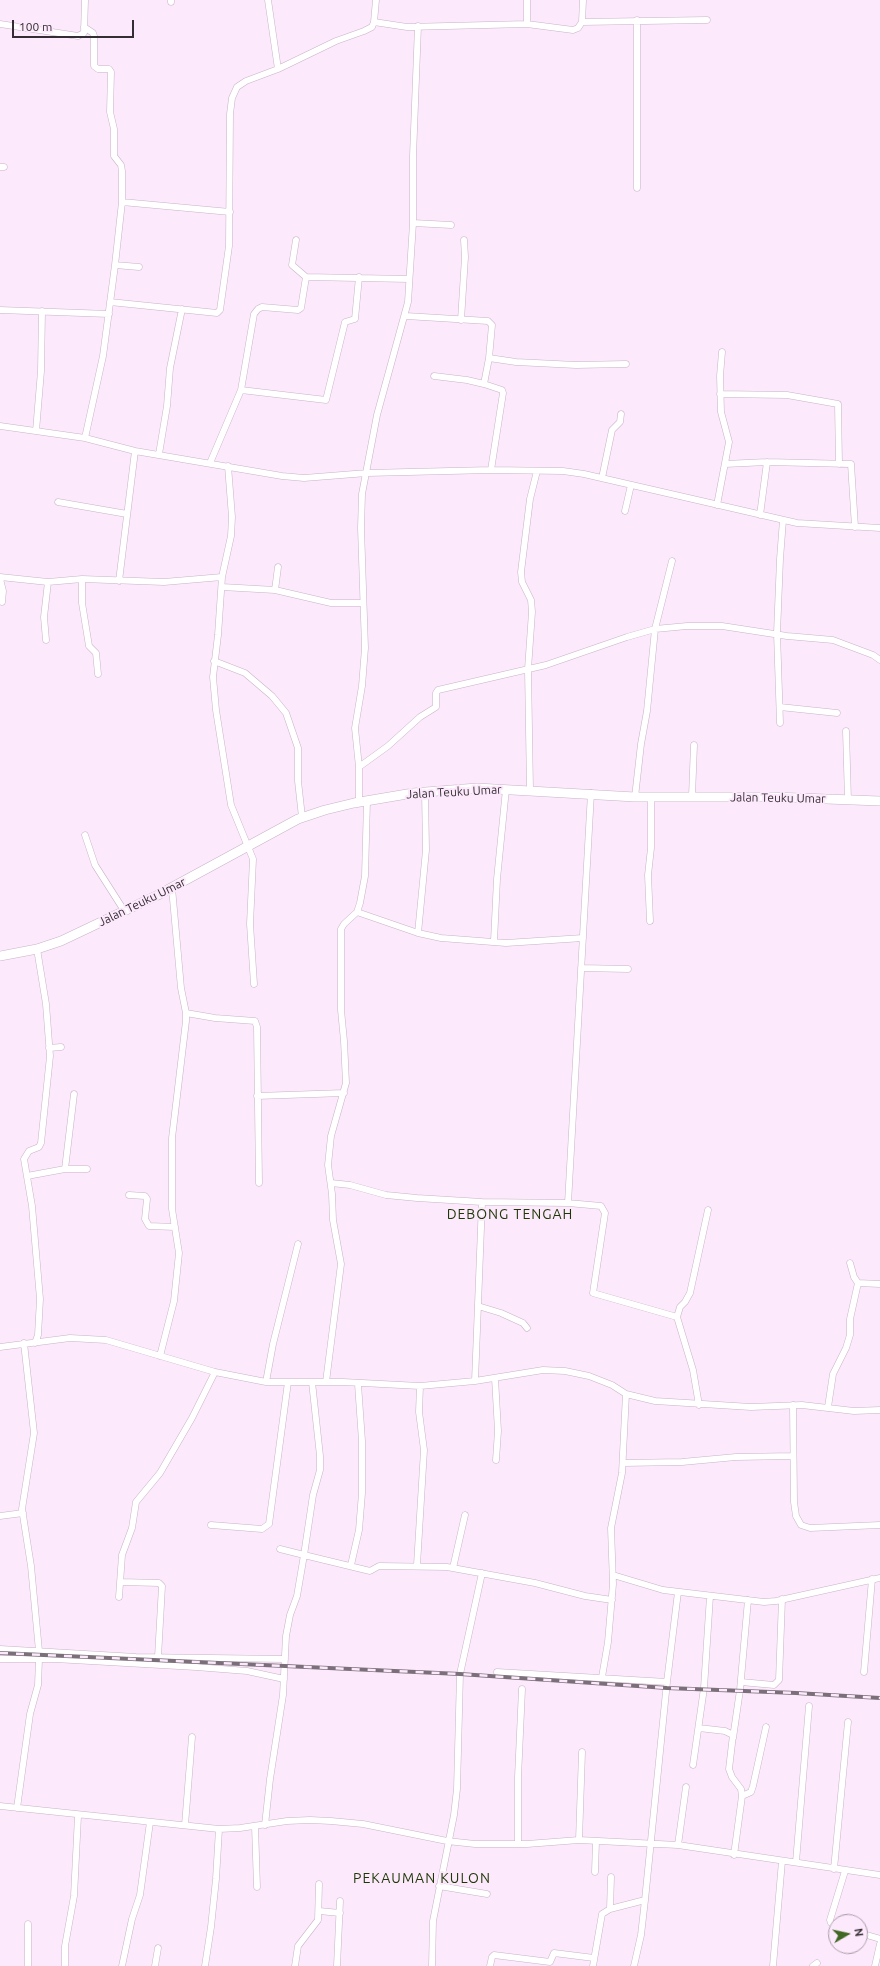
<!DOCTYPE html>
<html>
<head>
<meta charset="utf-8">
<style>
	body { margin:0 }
	#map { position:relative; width:880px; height:1966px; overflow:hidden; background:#fce9fb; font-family:Ubuntu,sans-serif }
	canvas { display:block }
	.north { position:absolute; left:828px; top:1914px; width:40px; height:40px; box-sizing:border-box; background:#fce9fb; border:1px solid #ac9eab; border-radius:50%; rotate:81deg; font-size:11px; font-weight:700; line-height:16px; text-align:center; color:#352d34 }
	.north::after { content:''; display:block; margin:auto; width:14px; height:18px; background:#416823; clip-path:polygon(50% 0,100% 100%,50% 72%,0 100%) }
	.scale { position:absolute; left:12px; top:20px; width:122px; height:18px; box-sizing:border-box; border:2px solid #352d34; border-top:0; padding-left:5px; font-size:12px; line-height:14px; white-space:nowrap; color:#352d34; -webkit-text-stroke:3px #fce9fb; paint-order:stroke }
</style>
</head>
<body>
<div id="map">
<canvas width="880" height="1966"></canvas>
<div class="north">N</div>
<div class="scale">100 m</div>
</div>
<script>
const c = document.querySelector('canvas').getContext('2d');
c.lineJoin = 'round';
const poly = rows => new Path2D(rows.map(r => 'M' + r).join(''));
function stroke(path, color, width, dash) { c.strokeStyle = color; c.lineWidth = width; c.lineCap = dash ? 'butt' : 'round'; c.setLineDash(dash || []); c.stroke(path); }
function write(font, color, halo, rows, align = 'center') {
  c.font = font + ' Ubuntu,sans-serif'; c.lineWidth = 4; c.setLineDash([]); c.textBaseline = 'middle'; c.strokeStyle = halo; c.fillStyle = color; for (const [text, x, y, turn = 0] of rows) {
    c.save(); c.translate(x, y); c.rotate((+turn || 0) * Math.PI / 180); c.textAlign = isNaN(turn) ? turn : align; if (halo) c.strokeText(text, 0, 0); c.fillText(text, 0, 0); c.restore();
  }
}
const minor = poly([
	[268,0,278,69],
	[376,0,374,22,407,27,527,24,573,30,578,28,582,22,583,0],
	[171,2,171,0],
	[637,20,637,188],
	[582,22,707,20],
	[0,24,78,36,84,33,85,0],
	[527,24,527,0],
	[84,27,93,33,94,36,94,66,98,69,109,69,111,72,110,112,114,129,114,156,121,165,122,171,122,202,115,265],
	[0,167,4,167],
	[122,202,230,212],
	[413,223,451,225],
	[296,240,292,265,306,277],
	[110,302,217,313,220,310,229,246,230,114,232,98,237,87,246,81,278,69,336,41,364,31,372,27,374,22],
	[0,310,109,314],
	[406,316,488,321,492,325,489,358,484,384,502,390,503,393,491,470],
	[461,320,465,257,464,240],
	[489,358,516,362,576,365,626,364],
	[434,376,467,380,484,384],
	[241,390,326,400,345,322,355,319,359,277],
	[720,394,787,395,838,404,839,464],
	[0,426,85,438,135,451,282,476,304,478,367,473,491,470,563,471,584,474,797,523,880,528],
	[36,431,41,371,42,311],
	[85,438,103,356,115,265,139,267],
	[159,454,167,406,170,368,182,309],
	[210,463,241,390,254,314,258,309,262,307,298,310,301,308,306,277,409,279],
	[725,464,767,462,851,464,855,527],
	[228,466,232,517,231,536,222,577,218,635,213,677,216,710,231,805,253,859,250,924,254,984],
	[602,478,612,430,620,422,621,414],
	[58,502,127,514],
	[717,505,729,442,721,412,720,376,722,352],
	[625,511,631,485],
	[760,515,767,462],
	[0,577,48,582,82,579,164,582,222,577],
	[0,579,3,591,2,602],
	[82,579,82,603,89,646,96,653,98,674],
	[119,581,135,451],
	[222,587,275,590,331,603,363,603],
	[275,590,278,567],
	[46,640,44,617,48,582],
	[214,661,245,673,272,696,286,713,298,748,298,781,302,817],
	[780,707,837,713],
	[780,723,777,633,780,559,783,520],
	[846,731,848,800],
	[359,767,388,746,420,717,436,707,436,693,438,690,546,665,627,637,655,629,687,626,722,626,787,636,833,640,873,655,880,660],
	[530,790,528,669,532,612,531,600,522,582,521,572,530,499,537,471],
	[692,796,694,745],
	[635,797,641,744,647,711,655,629,672,561],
	[359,802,359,767,355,728,362,686,365,648,361,528,362,494,377,415,408,302,413,223,413,156,418,26],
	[85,835,95,865,125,912],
	[357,912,418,933,441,938,506,943,583,938],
	[650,921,648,875,651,848,651,796],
	[418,933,426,850,425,792],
	[494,941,497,879,506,789],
	[581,968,628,969],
	[186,1013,215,1018,255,1021,257,1027,259,1183],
	[49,1048,61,1047],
	[257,1096,344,1093],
	[65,1169,74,1094],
	[27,1176,65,1169,87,1169],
	[331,1183,350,1185,386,1195,417,1198,482,1202,568,1203,591,793],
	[129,1195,145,1196,147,1199,145,1219,149,1226,175,1227],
	[568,1203,601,1206,605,1213,593,1293,677,1317],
	[850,1263,854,1277,858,1283],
	[478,1306,501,1313,523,1323,527,1328],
	[24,1343,34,1433,22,1509,31,1566,39,1651],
	[35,1343,38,1335,40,1299,32,1206,24,1159,29,1151,39,1147,41,1143,50,1056,46,1004,37,949],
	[0,1347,70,1338,106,1340,215,1372,266,1382,343,1382,420,1386,475,1381,543,1370,565,1371,589,1376,612,1385,626,1394,655,1401,751,1407,802,1405,854,1411,880,1410],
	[160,1356,174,1301,179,1253,172,1209,172,1138,186,1021,186,1013,181,988,172,888],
	[495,1378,498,1431,496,1460],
	[475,1381,482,1202],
	[266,1382,273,1344,298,1244],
	[326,1382,341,1264,333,1220,332,1194,328,1165,331,1136,346,1083,344,1041,341,1010,341,929,344,924,357,912,360,903,365,876,367,801],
	[699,1405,693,1370,677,1317,680,1307,685,1302,690,1293,708,1210],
	[793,1405,794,1502,796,1516,801,1525,810,1528,880,1525],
	[828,1407,833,1374,846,1348,850,1335,850,1319,858,1283,880,1284],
	[623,1463,682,1462,736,1457,793,1456],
	[0,1516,23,1513],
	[211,1525,262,1529,269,1524,288,1382],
	[280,1549,304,1555,313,1495,320,1470,320,1456,312,1382],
	[351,1565,359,1530,362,1493,362,1441,358,1384],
	[417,1565,424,1450,419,1412,420,1386],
	[453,1568,465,1515],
	[613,1575,663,1590,764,1602,776,1601,880,1578],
	[121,1582,159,1583,162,1586,158,1657],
	[119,1597,122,1555,132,1528,136,1502,160,1473,192,1418,215,1372],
	[0,1649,136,1657,285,1659],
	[0,1659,55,1659,196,1667,247,1671,284,1679],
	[497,1672,667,1682],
	[864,1672,872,1579],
	[602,1677,608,1642,613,1584,611,1528,622,1473,626,1394],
	[741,1682,774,1685,779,1680,782,1599],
	[699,1728,725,1731,733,1735,729,1769,732,1777,741,1789,742,1796,734,1855],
	[733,1738,740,1690,748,1600],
	[693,1765,704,1688,710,1596],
	[742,1796,751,1792,753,1786,766,1727],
	[0,1806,219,1829,240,1828,287,1821,310,1820,331,1821,363,1824,447,1841,475,1844,527,1844,579,1840,678,1845,880,1875],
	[17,1808,30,1714,38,1685,39,1659],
	[185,1825,192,1737],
	[265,1825,270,1779,283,1695,286,1636,290,1615,297,1596,304,1555,370,1571,379,1566,447,1567,535,1583,585,1596,612,1600],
	[255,1826,257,1887],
	[579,1840,582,1752],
	[518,1844,518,1777,522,1689],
	[678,1845,686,1787],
	[796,1862,809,1706],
	[834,1869,848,1722],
	[595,1872,596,1841],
	[439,1886,487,1894],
	[610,1909,611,1877],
	[319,1911,340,1913],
	[836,1925,831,1923,830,1920,845,1871],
	[860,1933,880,1939],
	[28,1966,28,1924],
	[65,1966,65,1946,74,1896,78,1816],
	[122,1966,132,1919,140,1895,150,1822],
	[155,1966,158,1948],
	[205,1966,211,1927,216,1879,219,1829],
	[295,1966,298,1946,318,1920,319,1884],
	[337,1966,340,1901],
	[432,1966,433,1921,454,1815,457,1789,460,1674,482,1573],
	[490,1966,492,1957,494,1955,550,1962,554,1953,594,1958],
	[593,1966,602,1914,610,1909,645,1900],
	[634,1966,641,1935,645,1900,667,1682,678,1592],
	[773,1966,782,1861],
	[813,1966,817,1963],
	[875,1966,880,1944]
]);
const secondary = poly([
	[0,956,37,949,61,941,158,895,298,819,325,810,354,803,413,793,477,788,635,797,773,797,880,801]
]);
const rail = poly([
	[0,1653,460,1674,667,1688,796,1693,880,1698]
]);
const streetNames = [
	["Jalan Teuku Umar",454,792,-3],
	["Jalan Teuku Umar",778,798,1],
	["Jalan Teuku Umar",142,902,-26]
];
const quarterNames = [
	["DEBONG TENGAH",510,1214],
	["PEKAUMAN KULON",422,1878]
];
stroke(minor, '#c7b4c6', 7);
stroke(secondary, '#c7b4c6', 10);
stroke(minor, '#fff', 6);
stroke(secondary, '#fff', 9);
stroke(rail, '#7b6f7a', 4);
stroke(rail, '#fce9fb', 2.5, [8]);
write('12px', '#352d34', '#fce9fb', streetNames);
c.letterSpacing = '1px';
write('14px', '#1c3605', '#fce9fb', quarterNames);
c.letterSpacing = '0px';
</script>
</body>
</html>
